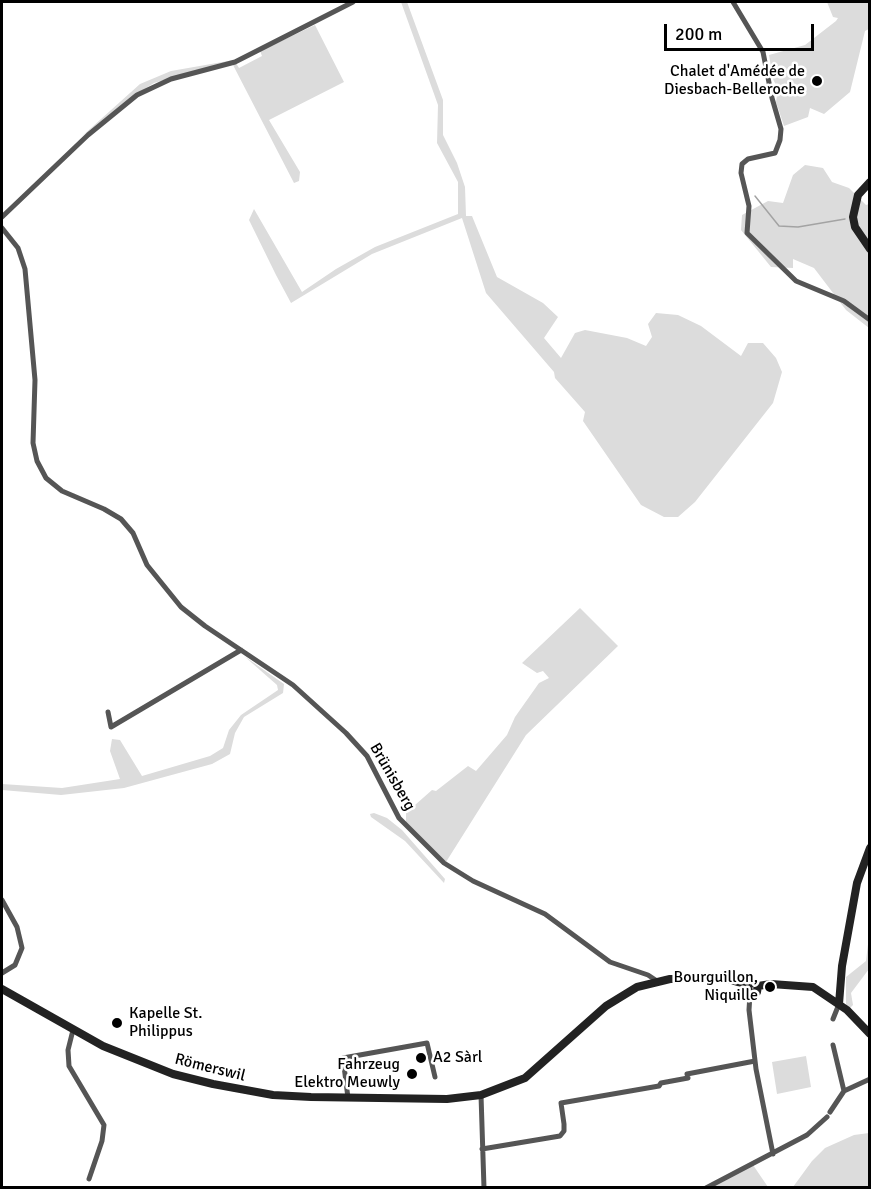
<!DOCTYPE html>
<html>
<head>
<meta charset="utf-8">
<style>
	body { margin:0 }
	#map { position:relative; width:871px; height:1189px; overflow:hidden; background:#fff; font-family:Signika,sans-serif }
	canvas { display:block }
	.frame { position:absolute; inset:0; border:3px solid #000; pointer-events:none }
	.scale { position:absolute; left:664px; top:24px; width:150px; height:27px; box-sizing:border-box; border:3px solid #000; border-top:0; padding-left:8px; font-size:18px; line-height:21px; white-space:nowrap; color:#000; -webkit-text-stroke:4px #fff; paint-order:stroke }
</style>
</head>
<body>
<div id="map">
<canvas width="871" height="1189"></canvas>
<div class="frame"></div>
<div class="scale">200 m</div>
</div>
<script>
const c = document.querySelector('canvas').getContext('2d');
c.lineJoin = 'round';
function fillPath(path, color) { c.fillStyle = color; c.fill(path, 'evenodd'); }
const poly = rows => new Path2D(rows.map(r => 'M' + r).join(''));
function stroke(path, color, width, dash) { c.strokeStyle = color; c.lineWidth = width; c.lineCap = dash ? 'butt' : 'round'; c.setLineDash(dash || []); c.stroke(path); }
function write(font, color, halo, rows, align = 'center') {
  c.font = font + ' Signika,sans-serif'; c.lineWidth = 5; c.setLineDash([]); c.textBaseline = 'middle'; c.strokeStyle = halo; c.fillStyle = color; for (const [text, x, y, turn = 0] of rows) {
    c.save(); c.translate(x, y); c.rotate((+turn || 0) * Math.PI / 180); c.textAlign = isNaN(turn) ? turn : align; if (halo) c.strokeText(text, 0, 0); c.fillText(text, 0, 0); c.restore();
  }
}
const green = poly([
	[401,2,407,2,443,100,443,135,457,163,465,187,466,216,472,216,497,277,543,303,558,317,544,338,561,358,575,333,585,330,627,338,646,346,652,337,648,324,656,313,678,315,701,326,741,356,748,343,763,343,776,358,782,372,773,403,695,502,678,517,664,517,641,505,583,421,585,412,555,378,554,372,486,293,462,218,372,254,291,303,276,275,249,220,254,209,302,292,336,269,375,247,458,214,458,182,437,143,438,105],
	[827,2,869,2,869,29,865,31,850,92,824,114,810,108,808,117,784,126,776,102,778,89,773,79,769,55,805,45,836,21,838,18,833,17],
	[315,25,344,82,269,120,300,172,299,181,294,183,233,65,236,63,239,68,262,56,260,51],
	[234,60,154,83,136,94,81,137,140,84,171,71],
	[805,165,823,168,832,182,849,188,866,205,869,204,869,328,846,310,814,268,793,259,793,268,771,267,741,230,742,215,768,201,783,203,793,175],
	[580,608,618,646,526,735,446,862,406,824,406,813,432,790,436,791,468,766,476,771,507,735,515,717,539,683,549,678,543,671,537,673,522,663],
	[244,656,284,684,283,693,244,717,235,733,230,754,212,764,124,788,61,795,2,790,2,784,62,788,120,779,110,751,112,739,120,740,142,776,210,756,223,748,229,730,241,715,278,690,277,685],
	[374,813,387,818,402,830,445,879,444,883,405,841,371,817,370,814],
	[869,936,869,969,851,993,853,1005,850,1008,846,1005,846,977,866,961],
	[806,1056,811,1087,777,1094,772,1062],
	[869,1133,869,1187,793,1187,812,1161,825,1148,854,1135],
	[753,1165,768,1187,710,1188]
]);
const stream = poly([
	[755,196,779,226,798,227,845,219]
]);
const street = poly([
	[733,2,763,52,772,98,781,129,780,140,775,153,748,159,742,164,741,173,749,206,747,233,796,281,844,301,870,320],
	[2,217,88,135,137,95,171,79,235,62,353,2],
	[2,228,18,248,25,269,35,380,33,443,37,461,46,478,62,491,104,509,121,519,133,533,147,565,181,607,205,626,293,685,346,733,367,756,399,818,444,863,473,881,545,914,610,962,648,975,657,981],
	[108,712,111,727,241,650],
	[2,900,17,927,22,948,15,965,2,973],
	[750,994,749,1010,756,1069,773,1154],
	[833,1019,839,1004],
	[73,1030,68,1050,69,1066,104,1125,102,1141,89,1179],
	[833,1045,844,1091],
	[481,1095,484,1188],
	[348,1098,343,1058,427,1043,435,1077],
	[830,1112,844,1091,870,1079],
	[482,1149,560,1136,564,1131,564,1124,561,1103,659,1086,661,1083,688,1078,687,1074,755,1061],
	[706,1188,807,1135,827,1117]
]);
const secondary = poly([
	[870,182,858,195,853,217,855,227,870,249],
	[758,986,771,984,813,987,847,1010,870,1034],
	[2,989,103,1046,173,1074,213,1084,273,1095,311,1097,447,1099,481,1095,525,1078,606,1006,637,987,670,979,707,979,731,980,747,985,754,983,758,986,757,992,749,993,747,985],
	[839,1004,842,966,857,883,870,848]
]);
const markers = [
	[817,81,6,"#000"],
	[770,987,6,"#000"],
	[117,1023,6,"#000"],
	[421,1058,6,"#000"],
	[412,1074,6,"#000"]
];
const poiNames = [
	["Chalet d'Amédée de",805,72],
	["Diesbach-Belleroche",805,90],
	["Bourguillon,",758,978],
	["Niquille",758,996],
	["Kapelle St.",129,1014,"left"],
	["Philippus",129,1032,"left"],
	["A2 Sàrl",433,1058,"left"],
	["Fahrzeug",400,1065],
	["Elektro Meuwly",400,1083]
];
const streetNames = [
	["Brünisberg",392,777,60],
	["Römerswil",210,1068,14]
];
fillPath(green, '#dcdcdc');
stroke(stream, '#a3a3a3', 1.5);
stroke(street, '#555', 5);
stroke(secondary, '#222', 8);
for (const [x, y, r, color] of markers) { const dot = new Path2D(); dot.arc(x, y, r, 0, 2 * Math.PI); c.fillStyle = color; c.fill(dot); stroke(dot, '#fff', 2); }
write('16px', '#000', '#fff', poiNames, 'right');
write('16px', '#000', '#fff', streetNames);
</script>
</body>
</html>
